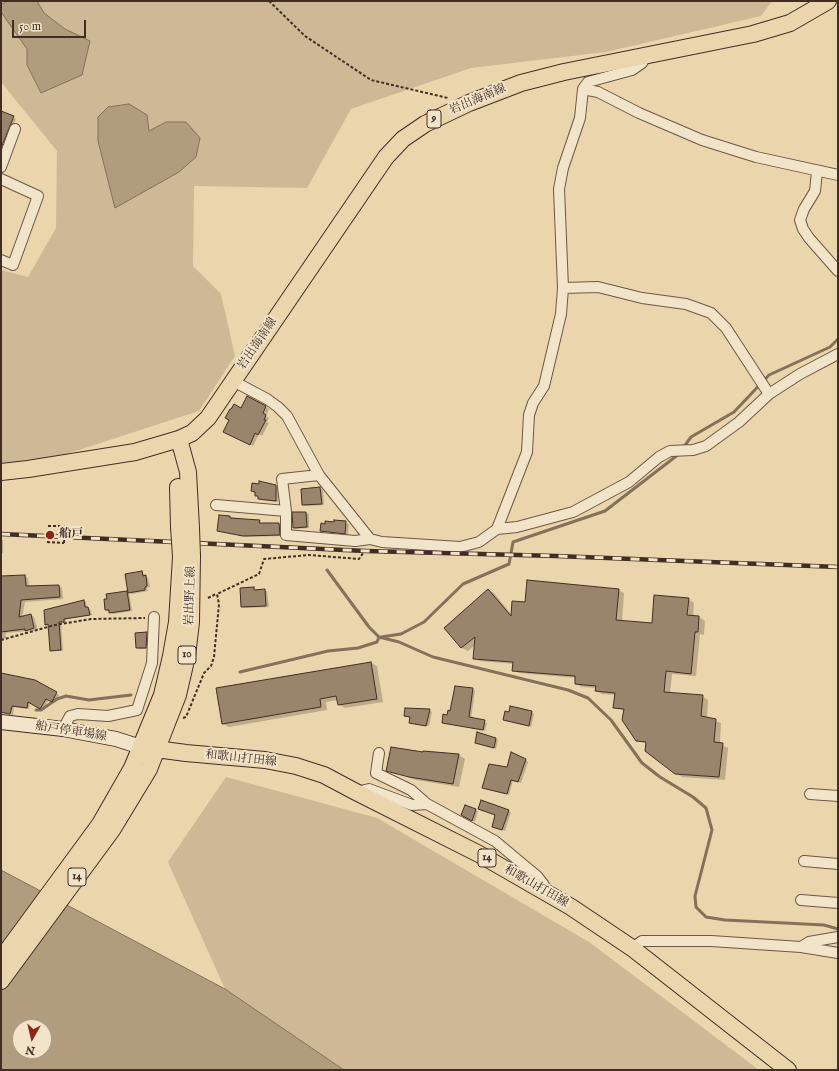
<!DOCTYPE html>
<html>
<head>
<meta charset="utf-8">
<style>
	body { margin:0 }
	#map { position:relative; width:839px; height:1071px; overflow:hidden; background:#ebd5ac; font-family:"IM FELL English",serif }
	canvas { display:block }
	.frame { position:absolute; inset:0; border:2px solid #422d25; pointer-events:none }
	.north { position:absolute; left:12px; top:1019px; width:40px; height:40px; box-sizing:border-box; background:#f2e4c9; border:1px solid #ac9b87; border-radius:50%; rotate:188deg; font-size:11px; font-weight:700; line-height:16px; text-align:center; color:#422d25 }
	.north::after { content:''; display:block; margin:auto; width:14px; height:18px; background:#8f2418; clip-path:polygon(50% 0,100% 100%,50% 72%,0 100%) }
	.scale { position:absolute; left:12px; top:20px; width:74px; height:18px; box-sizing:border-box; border:2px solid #422d25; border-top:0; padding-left:5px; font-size:12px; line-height:14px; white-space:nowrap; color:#422d25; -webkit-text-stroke:3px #f2e4c9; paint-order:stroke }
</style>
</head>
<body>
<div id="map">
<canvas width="839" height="1071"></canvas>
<div class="frame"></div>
<div class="north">N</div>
<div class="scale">50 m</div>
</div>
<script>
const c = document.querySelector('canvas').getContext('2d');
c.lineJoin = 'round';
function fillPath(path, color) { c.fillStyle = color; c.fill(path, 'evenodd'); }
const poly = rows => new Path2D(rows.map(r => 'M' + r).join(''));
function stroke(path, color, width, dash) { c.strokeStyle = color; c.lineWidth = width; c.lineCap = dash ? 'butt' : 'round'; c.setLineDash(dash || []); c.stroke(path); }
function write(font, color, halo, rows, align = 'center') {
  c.font = font + ' "IM FELL English","Noto Serif JP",serif'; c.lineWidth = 4; c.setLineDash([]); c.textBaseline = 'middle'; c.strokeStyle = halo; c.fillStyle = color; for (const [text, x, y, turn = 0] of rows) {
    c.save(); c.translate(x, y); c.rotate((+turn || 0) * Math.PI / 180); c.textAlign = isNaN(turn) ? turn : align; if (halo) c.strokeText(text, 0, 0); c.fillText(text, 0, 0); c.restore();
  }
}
const green = poly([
	[1,1,772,1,761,16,606,52,471,68,351,109,307,188,194,186,193,266,221,294,235,356,199,411,48,460,10,465,1,464,1,270,28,277,56,228,57,151,1,82],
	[226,777,377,818,589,942,759,1070,344,1070,225,989,168,862]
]);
const water = poly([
	[7,1,37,1,44,13,65,29,90,41,82,75,41,93,27,65,27,49,1,12,1,5,7,1],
	[129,104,147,115,149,131,166,122,186,122,200,138,196,157,179,172,115,208,98,141,98,117,108,107,129,104],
	[1,870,225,989,344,1070,1,1070,1,870],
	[20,1027,44,1027,44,1051,20,1051,20,1027]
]);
const shadow = poly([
	[1,114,16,119,8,137,1,134],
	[248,397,269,409,266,416,269,418,267,422,269,423,262,436,259,434,253,446,228,434],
	[276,486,279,488,278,502,262,500,252,491],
	[320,488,323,490,324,505,306,506,303,505,302,490],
	[306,513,309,514,309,528,296,529,294,528],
	[230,517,259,521,262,524,279,524,282,525,282,536,246,537,218,531],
	[335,521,349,524,348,535,321,531,335,523],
	[1,540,3,540,3,553,1,553],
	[142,572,148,578,150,587,147,588,148,591,132,594,129,592,132,611,113,614,106,610,127,592,129,594,126,575],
	[1,576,25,576,28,578,29,587,59,586,62,588,63,599,25,602,22,617,31,615,34,617,38,630,6,633,6,638,1,639],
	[253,588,256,590,267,591,269,607,245,608,242,607],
	[488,590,494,593,512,615,526,603,618,590,624,593,622,622,653,625,688,599,694,603,693,617,699,617,705,621,704,635,700,634,696,676,672,674,670,694,702,696,708,700,707,718,721,723,720,744,728,748,725,780,682,777,676,773,647,744,637,740,624,711,614,707,615,695,602,694,596,691,597,688,581,687,576,683,576,678,519,673,513,670,514,664,480,661,474,658,475,645,468,651,462,648,445,628],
	[84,601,86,602,87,608,90,609,92,615,66,619,66,623,61,623,63,651,51,651,49,626,46,625,45,611],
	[147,633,149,635,149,649,140,649,137,648],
	[371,663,377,666,383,702,345,708,339,704,338,700,326,702,327,710,229,727,223,724],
	[1,675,35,681,59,695,55,703,49,699,43,710,30,703,29,709,14,707,13,715,1,713],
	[473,689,475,691,471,719,487,723,485,731,443,722,450,712],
	[429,710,432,712,429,726,413,724,410,723,411,718,405,716],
	[532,712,534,714,531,727,504,720],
	[495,738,498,740,496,749,476,743],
	[424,752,459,755,465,759,459,787,416,780,387,770],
	[526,760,528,762,521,783,513,780,509,795,486,789,508,768],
	[465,806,478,811,475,822,463,815],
	[479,809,511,812,505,831,496,828,496,815]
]);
const stream = poly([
	[683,448,691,437,734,412,769,375,830,347,838,339],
	[327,570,369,627,379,637,399,642,433,657,568,690,588,698,611,720,642,763,660,777,693,797,706,808,712,830,695,896,696,907,706,917,725,920,824,925,838,929],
	[381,637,401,634,424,622,463,584,509,564,513,542,605,511,679,454],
	[240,672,328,651,358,648,377,642,379,637],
	[36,710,41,710,57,699,66,696,89,700,131,695]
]);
const building = poly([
	[1,111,14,116,1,148,1,111],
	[247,396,266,406,263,413,266,415,264,420,266,420,258,435,255,433,250,445,223,432,229,420,225,418,230,409,231,409,234,404,241,408,247,396],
	[259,481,276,485,276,501,258,499,258,496,255,496,255,492,251,491,252,483,259,484,259,481],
	[320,487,322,504,302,505,301,489,320,487],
	[292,512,306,512,307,527,293,528,292,512],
	[219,515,230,516,230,518,260,520,259,523,279,523,280,535,243,536,217,531,219,515],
	[334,520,346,521,345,534,320,531,321,523,325,524,325,521,334,522,334,520],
	[142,571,143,576,146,575,147,586,145,587,145,590,128,593,125,574,142,571],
	[25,575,26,586,59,585,60,597,21,600,19,617,31,614,34,628,25,631,25,629,1,632,1,576,25,575],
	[527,580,619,589,616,620,652,623,654,595,689,598,687,615,699,616,698,632,695,632,691,674,666,671,664,692,703,695,701,716,716,719,714,742,723,743,719,777,675,774,645,751,646,742,636,741,622,720,624,709,613,708,615,693,595,691,596,686,575,684,575,676,512,671,513,662,473,659,475,637,461,648,444,628,488,589,511,616,512,601,525,602,527,580],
	[254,587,254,590,265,589,266,606,241,607,240,588,254,587],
	[127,591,130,610,109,613,109,610,105,610,104,599,107,599,106,594,127,591],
	[84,600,85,607,88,607,90,615,64,619,64,622,59,622,61,650,50,651,48,624,45,625,44,610,84,600],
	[147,632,146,648,136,648,135,633,147,632],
	[371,662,377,699,338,705,336,696,320,699,321,707,222,724,216,688,371,662],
	[1,673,35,680,57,692,52,702,46,699,40,709,28,702,27,708,12,706,10,714,1,712,1,673],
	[455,686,473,688,469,717,485,720,483,730,442,723,443,714,447,715,448,710,450,711,455,686],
	[510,706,532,711,529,726,503,720,505,711,509,712,510,706],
	[405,708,430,709,426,726,409,723,410,717,404,716,405,708],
	[477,732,496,738,494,748,475,743,477,732],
	[391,747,423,752,423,751,459,754,453,784,409,777,386,771,391,747],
	[511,752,526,759,518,782,511,780,507,794,482,788,489,764,507,767,511,752],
	[481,800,509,810,502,830,492,827,495,815,478,809,481,800],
	[465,805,476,809,472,821,461,815,465,805]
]);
const path = poly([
	[269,1,305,36,371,80,448,98],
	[48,526,65,526],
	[47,542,64,543],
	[208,598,216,594],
	[1,640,55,625,91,619,145,618],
	[183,718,186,717,204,673,211,666,214,657,219,604,217,594,259,574,264,559,309,555,359,559,366,549]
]);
const street = poly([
	[583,89,598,92,639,113,702,140,756,157,838,175],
	[1,167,15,129],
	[817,172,815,191,804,209,800,220,803,229,809,238,838,271],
	[1,179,38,196,13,265,1,260],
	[563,288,598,287,642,298,686,304,711,313,726,328,769,394],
	[233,381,267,399,278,407,287,416,319,475,370,539,355,541,286,535,286,511,282,479,319,475],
	[216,505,286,511],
	[497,529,527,452,529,415,533,403,544,386,561,314,563,288,559,189,563,168,580,118,583,89,588,82,632,70,642,63,645,57],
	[370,539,382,542,460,547,479,542,497,529,517,527,573,512,629,482,659,457,670,451,693,450,706,446,739,422,769,394,800,374,838,354],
	[63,729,70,716,78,714,108,716,137,710,152,663,154,617],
	[356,792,369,789,412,805,427,804,411,790,376,773,379,753],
	[810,794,838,796],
	[427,804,495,841,537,876,544,885,543,891],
	[804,861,838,864],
	[801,900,838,903],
	[801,947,809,942,838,937],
	[632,948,642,941,711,941,801,947,838,953]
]);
const secondary = poly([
	[1,722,63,729,116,739,141,747]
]);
const primary = poly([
	[179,439,188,472,191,528],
	[1,472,28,469,135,452,179,439,192,433,208,418,386,157,403,139,425,124,469,103,521,83,564,72,753,34,790,23,828,1],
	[178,487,179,527],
	[141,747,186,753,265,760,296,766,324,775,356,792,479,854,571,907,632,948,788,1070],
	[1,959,100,824,132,768,162,695,171,656,177,622,181,557],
	[1,981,112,830,149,769,178,695,187,656,191,622,192,556]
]);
const rail = poly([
	[1,534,366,551,556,556,838,567]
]);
const pathBridge = poly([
	[64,543,65,526]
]);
const primaryBridge = poly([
	[179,527,181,557],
	[191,528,192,556]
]);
const markers = [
	[50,535,5,"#8f2418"]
];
const shields = [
	[434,119,14],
	[187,655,18],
	[487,858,18],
	[77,877,18]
];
const shieldNames = [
	["9",434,119],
	["10",187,655],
	["14",487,858],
	["14",77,877]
];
const streetNames = [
	["岩出海南線",478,100,-23],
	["岩出海南線",258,344,-56],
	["岩出野上線",191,596,-88],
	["船戸停車場線",71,732,9],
	["和歌山打田線",241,759,6],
	["和歌山打田線",536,887,30]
];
const poiNames = [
	["船戸",59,535]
];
fillPath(green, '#ceb895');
fillPath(water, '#b29c7e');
stroke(water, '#85705a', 1);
fillPath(shadow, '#0003');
stroke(stream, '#85705a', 3);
fillPath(building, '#9a846b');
stroke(building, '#422d25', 1);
stroke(street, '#6c5747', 12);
stroke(secondary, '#422d25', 16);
stroke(primary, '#422d25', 18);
stroke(path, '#422d25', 2, [3, 2]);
stroke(street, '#f2e4c9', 10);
stroke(secondary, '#f2e4c9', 14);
stroke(primary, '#ebd5ac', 16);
stroke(rail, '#422d25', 4.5);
stroke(rail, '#f2e4c9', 3, [9]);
stroke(primaryBridge, '#422d25', 18, []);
stroke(pathBridge, '#422d25', 2, [3, 2]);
stroke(primaryBridge, '#ebd5ac', 16);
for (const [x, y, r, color] of markers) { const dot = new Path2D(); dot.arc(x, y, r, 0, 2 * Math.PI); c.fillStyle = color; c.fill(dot); stroke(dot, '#f2e4c9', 1.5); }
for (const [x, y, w] of shields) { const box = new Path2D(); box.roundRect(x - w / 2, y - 9, w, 18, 3); c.fillStyle = '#f2e4c9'; c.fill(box); stroke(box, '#422d25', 1); }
write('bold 11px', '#422d25', null, shieldNames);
write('12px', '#422d25', '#f2e4c9', streetNames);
write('bold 12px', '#422d25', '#f2e4c9', poiNames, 'left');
</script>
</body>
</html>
